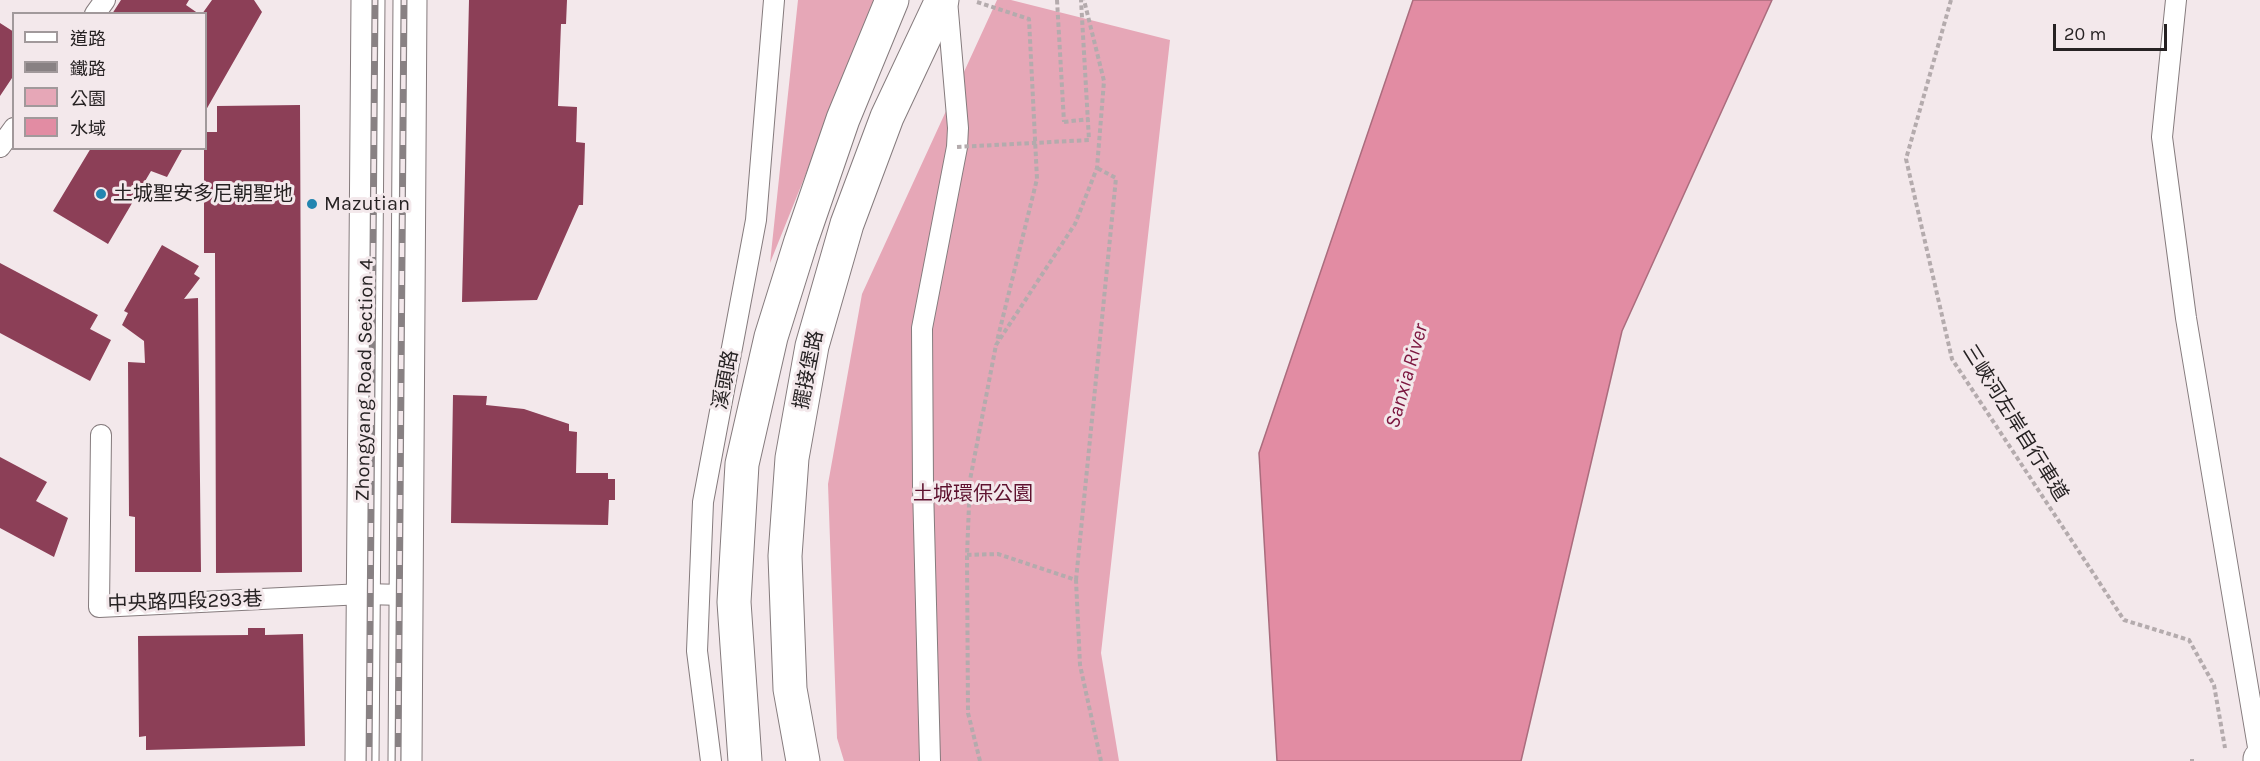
<!DOCTYPE html>
<html>
<head>
<meta charset="utf-8">
<style>
	body { margin:0 }
	#map { position:relative; width:2260px; height:761px; overflow:hidden; background:#f3e8eb; font-family:Karla,"Noto Sans TC",sans-serif }
	canvas { display:block }
	.legend { position:absolute; left:12px; top:12px; width:195px; height:138px; box-sizing:border-box; background:#f3e8eb; border:2px solid #a1999b; margin:0; padding:8px 10px; list-style:none; font-size:18px; color:#262223 }
	.legend li { display:flex; align-items:center; gap:12px; height:30px }
	.legend b { width:30px; border:2px solid #a1999b }
	.scale { position:absolute; left:2053px; top:24px; width:114px; height:27px; box-sizing:border-box; border:3px solid #262223; border-top:0; padding-left:8px; font-size:18px; line-height:21px; white-space:nowrap; color:#262223; -webkit-text-stroke:4px #f3e8eb; paint-order:stroke }
</style>
</head>
<body>
<div id="map">
<canvas width="2260" height="761"></canvas>
<ul class="legend">
<li><b style="height:8px;background:#fff"></b>道路</li>
<li><b style="height:8px;background:#888183"></b>鐵路</li>
<li><b style="height:16px;background:#e6a7b7"></b>公園</li>
<li><b style="height:16px;background:#e28ca3"></b>水域</li>
</ul>
<div class="scale">20 m</div>
</div>
<script>
const c = document.querySelector('canvas').getContext('2d');
c.lineJoin = 'round';
function fillPath(path, color) { c.fillStyle = color; c.fill(path, 'evenodd'); }
const poly = rows => new Path2D(rows.map(r => 'M' + r).join(''));
function stroke(path, color, width, dash) { c.strokeStyle = color; c.lineWidth = width; c.lineCap = dash ? 'butt' : 'round'; c.setLineDash(dash || []); c.stroke(path); }
function write(font, color, halo, rows, align = 'center') {
  c.font = font + ' Karla,"Noto Sans TC",sans-serif'; c.lineWidth = 6; c.setLineDash([]); c.textBaseline = 'middle'; c.strokeStyle = halo; c.fillStyle = color; for (const [text, x, y, turn = 0] of rows) {
    c.save(); c.translate(x, y); c.rotate((+turn || 0) * Math.PI / 180); c.textAlign = isNaN(turn) ? turn : align; if (halo) c.strokeText(text, 0, 0); c.fillText(text, 0, 0); c.restore();
  }
}
const green = poly([
	[798,0,876,0,770,263],
	[997,0,1011,0,1170,40,1101,653,1119,761,844,761,837,738,828,484,862,294]
]);
const water = poly([
	[1413,0,1772,0,1622,331,1521,761,1277,761,1259,453,1413,0]
]);
const building = poly([
	[121,0,189,0,186,5,199,14,112,14],
	[212,0,254,0,262,12,206,110,206,14,202,14],
	[469,0,567,0,566,24,561,24,558,106,577,107,576,142,585,143,583,205,579,205,537,300,462,302],
	[0,23,14,32,14,75,0,96],
	[300,105,302,572,216,573,215,253,204,253,204,148,206,148,206,132,217,132,217,106],
	[91,148,183,148,167,177,151,171,108,244,53,211],
	[162,245,199,266,194,274,200,278,184,299,198,298,201,572,135,572,135,517,129,516,128,362,145,363,144,341,122,325,128,313,124,311],
	[0,263,98,315,90,329,111,340,90,381,0,333],
	[453,395,487,396,486,405,524,409,569,424,569,431,577,432,576,473,608,473,608,479,615,479,615,500,609,500,608,525,451,523],
	[0,457,47,482,36,501,68,518,54,557,0,528],
	[248,628,265,628,265,635,303,634,305,746,146,750,146,736,139,737,138,636,248,635]
]);
const path = poly([
	[1057,0,1064,122],
	[1951,0,1906,159,1952,359,2124,620,2189,640,2214,685,2225,748],
	[977,2,1029,19,1037,179,997,341],
	[967,555,998,554,1076,580,1080,665,1101,761],
	[1076,580,1116,178,1097,168],
	[2192,759,2192,761],
	[980,761,968,713,967,555,970,480,996,345,1075,224,1097,168,1104,81,1084,0]
]);
const service = poly([
	[2176,0,2162,137,2186,318,2260,759],
	[95,14,105,0],
	[0,147,14,128],
	[101,435,99,607,363,594,405,595],
	[711,761,697,651,703,502,756,220,774,0],
	[930,761,923,486,922,328,957,147,958,128,947,0]
]);
const minor = poly([
	[2260,759,2260,760]
]);
const tertiary = poly([
	[745,761,734,602,742,464,771,337,801,241,843,119,892,0],
	[803,761,790,689,785,556,792,458,812,346,847,224,887,117,942,0]
]);
const primary = poly([
	[362,761,368,0],
	[405,761,410,0]
]);
const rail = poly([
	[369,761,375,0],
	[398,761,404,0]
]);
const pathBridge = poly([
	[1064,122,1089,119],
	[957,147,1089,140,1081,0]
]);
const markers = [
	[101,194,6,"#2385b0"],
	[312,204,6,"#2385b0"]
];
const poiNames = [
	["土城聖安多尼朝聖地",113,194],
	["Mazutian",324,204]
];
const streetNames = [
	["擺接堡路",809,370,-79],
	["Zhongyang Road Section 4",365,380,-89],
	["溪頭路",726,380,-79],
	["三峽河左岸自行車道",2015,423,58],
	["中央路四段293巷",185,602,-2]
];
const parkNames = [
	["土城環保公園",973,494]
];
const waterNames = [
	["Sanxia River",1407,376,-74]
];
fillPath(green, '#e6a7b7');
fillPath(water, '#e28ca3');
stroke(water, '#aa6c7d', 1.5);
fillPath(building, '#8c3f57');
stroke(service, '#857b7d', 22);
stroke(minor, '#857b7d', 35);
stroke(tertiary, '#857b7d', 35);
stroke(primary, '#857b7d', 35);
stroke(path, '#b4abad', 4, [4.5, 3]);
stroke(service, '#fff', 20);
stroke(minor, '#fff', 33);
stroke(tertiary, '#fff', 33);
stroke(primary, '#fff', 33);
stroke(rail, '#888183', 7);
stroke(rail, '#f3e8eb', 4.5, [14]);
stroke(pathBridge, '#b4abad', 4, [4.5, 3]);
for (const [x, y, r, color] of markers) { const dot = new Path2D(); dot.arc(x, y, r, 0, 2 * Math.PI); c.fillStyle = color; c.fill(dot); stroke(dot, '#f3e8eb', 2); }
write('20px', '#262223', '#f3e8eb', poiNames, 'left');
write('20px', '#262223', '#f3e8eb', streetNames);
write('20px', '#5e122f', '#f3e8eb', parkNames);
write('italic 21px', '#7b153e', '#f3e8eb', waterNames);
</script>
</body>
</html>
